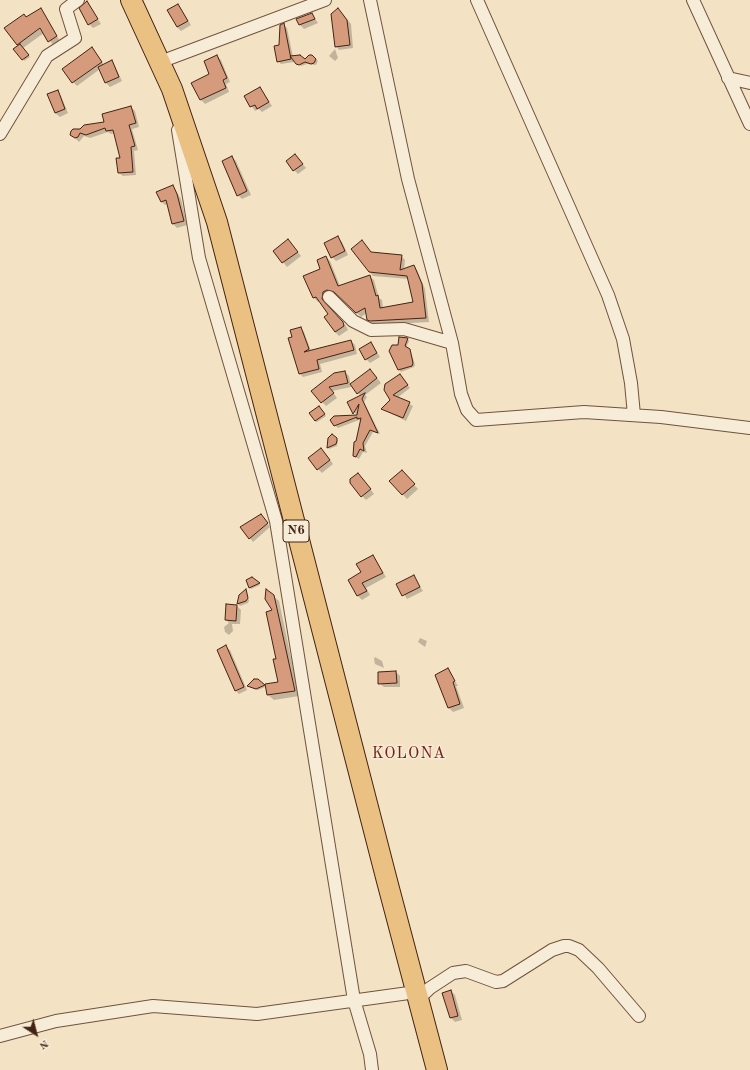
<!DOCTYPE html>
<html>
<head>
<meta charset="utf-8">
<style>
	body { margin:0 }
	#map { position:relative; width:750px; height:1070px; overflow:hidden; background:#f3e2c3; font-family:"Old Standard TT",serif }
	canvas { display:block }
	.north { position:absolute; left:16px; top:1014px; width:40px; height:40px; -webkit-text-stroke:3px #f7ecd8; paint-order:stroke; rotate:144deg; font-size:11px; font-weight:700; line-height:16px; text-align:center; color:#442312 }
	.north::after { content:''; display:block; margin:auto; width:14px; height:18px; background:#442312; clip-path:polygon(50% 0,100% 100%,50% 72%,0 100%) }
</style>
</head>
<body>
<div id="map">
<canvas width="750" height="1070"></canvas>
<div class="north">N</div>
</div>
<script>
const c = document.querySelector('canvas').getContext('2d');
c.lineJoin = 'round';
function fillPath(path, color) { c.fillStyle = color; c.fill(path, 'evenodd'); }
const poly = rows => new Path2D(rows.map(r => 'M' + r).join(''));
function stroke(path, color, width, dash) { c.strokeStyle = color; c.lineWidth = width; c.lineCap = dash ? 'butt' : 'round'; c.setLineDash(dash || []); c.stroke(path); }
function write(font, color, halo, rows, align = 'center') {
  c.font = font + ' "Old Standard TT",serif'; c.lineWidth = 3; c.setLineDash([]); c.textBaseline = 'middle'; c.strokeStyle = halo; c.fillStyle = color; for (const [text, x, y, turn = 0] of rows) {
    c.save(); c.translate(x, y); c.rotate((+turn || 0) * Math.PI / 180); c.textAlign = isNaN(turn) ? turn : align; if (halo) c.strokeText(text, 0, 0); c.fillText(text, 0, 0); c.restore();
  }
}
const shadow = poly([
	[87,3,101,24,93,28,89,24],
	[178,5,191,25,181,31,177,27],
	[41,10,60,41,53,45,44,33,23,48,30,57,24,61,19,46,6,28],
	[342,13,351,24,353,48,339,50,336,46],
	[312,14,318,23,304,29,300,25],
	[284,25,287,28,293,57,305,60,312,56,318,61,316,65,307,64,301,66,293,58,294,62,281,64,278,61],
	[92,49,104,65,111,62,115,66,122,81,110,87,106,83,100,69,77,86,73,82],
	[335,49,338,58,335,61,329,56],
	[217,56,221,60,230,82,226,84,229,92,205,104,201,100],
	[260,88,272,106,262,112,259,109,255,111,245,96],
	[57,91,61,96,68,113,60,117,55,113],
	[131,107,135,111,139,127,132,129,138,150,134,151,136,175,123,176,119,173,121,159,115,133,111,134,108,132,90,138,84,136,79,142,71,134,81,130,105,123],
	[295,155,306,168,298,174,294,170],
	[232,157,236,161,251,195,242,199,238,195],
	[173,186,181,199,187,225,177,228,173,224,168,204,165,205,161,201],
	[338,238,342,242,348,255,336,261,332,257],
	[292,245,301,256,287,267,274,251],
	[372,253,401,256,405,260,404,270,414,266,417,270,425,289,429,322,375,325,368,319,367,313,361,317,339,295,331,293,325,299,325,304,346,326,348,330,339,336,335,332,330,315,320,301,318,302,314,298,305,276,321,269,326,257,330,261,340,286,370,277,374,280,379,298,382,300,383,308,414,302,409,279,373,276,369,271],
	[301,328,304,332,311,351,351,341,355,345,357,354,320,364,322,372,303,377,299,373,293,337],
	[408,339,409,341,406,348,411,352,415,365,414,367,401,372,394,362,395,357,399,346],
	[371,343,380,357,370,363,366,359],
	[345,372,349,376,351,387,332,391,337,398,326,406,312,391],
	[374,374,381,383,365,395,367,397,364,402,380,434,373,432,365,446,367,453,363,452,359,459,354,456,361,422,359,420,338,428,335,425,357,416,349,402,361,396,358,393],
	[400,375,410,388,397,398,413,406,406,421,382,409,391,400,385,390],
	[321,409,326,416,317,422,315,421],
	[336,439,338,441,337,446,329,449,328,447],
	[325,453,333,464,322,473,318,469],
	[401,471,418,489,407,499,391,481],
	[362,478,374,494,366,500,362,496],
	[264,519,270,527,253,542,242,528],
	[373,556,386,577,366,588,370,595,362,600,358,596,362,573],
	[413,576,423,591,407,599,398,584],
	[252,578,260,585,251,589,247,583,249,579],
	[246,590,249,601,248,603,240,606,238,604,240,596],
	[273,596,279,601,299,696,274,700,268,695,279,683],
	[237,606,241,610,240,624,232,624,233,631,229,635,225,632,224,627,229,623,226,620],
	[420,638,427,641,425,647,418,642],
	[226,647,230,650,247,690,239,694,236,691,218,650],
	[375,657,382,661,384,668,375,664,374,659],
	[448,669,458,686,456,686,464,708,453,712,449,708,436,675],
	[396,672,400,676,400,687,384,687,379,683],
	[257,680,265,687,258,690,250,687],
	[451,991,455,995,462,1020,455,1022,451,1018]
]);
const building = poly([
	[87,1,98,19,88,25,79,8,87,1],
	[178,4,188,21,177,27,167,10,178,4],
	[41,8,57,36,48,42,40,28,17,45,4,28,24,14,26,17,41,8],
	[338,8,347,20,350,45,335,47,331,14,338,8],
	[312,13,315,19,299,25,296,19,312,13],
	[284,23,291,59,277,62,274,46,279,45,280,25,284,23],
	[20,44,29,55,22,60,13,49,20,44],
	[92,47,102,62,72,83,62,69,92,47],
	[217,55,227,78,223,80,226,88,200,100,191,83,209,74,204,61,217,55],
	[300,55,305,59,309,55,312,55,316,59,314,63,311,64,305,62,299,65,296,64,290,56,300,55],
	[112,60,119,77,105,83,98,67,112,60],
	[260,87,269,102,257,109,255,105,250,107,244,96,260,87],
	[58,90,65,109,55,113,47,94,58,90],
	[131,106,136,123,129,125,135,146,131,147,133,172,118,173,116,158,120,158,113,130,106,131,105,128,86,135,80,133,78,137,75,138,70,135,71,131,73,129,80,129,84,125,104,122,102,114,131,106],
	[295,154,303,164,293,171,286,161,295,154],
	[232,156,247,191,237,196,222,161,232,156],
	[173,185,177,194,184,221,172,224,166,200,161,202,156,192,173,185],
	[338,236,345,251,331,258,324,243,338,236],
	[288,239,298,252,282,263,273,251,288,239],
	[362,240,371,252,402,255,400,270,414,265,422,284,426,318,370,321,367,320,365,308,356,313,334,292,327,290,323,292,322,299,343,322,344,326,335,332,324,317,328,314,316,297,313,298,303,276,320,269,317,260,326,256,338,286,370,275,376,296,378,295,380,308,413,302,407,276,369,272,351,249,362,240],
	[301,327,309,349,304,352,351,340,354,350,317,360,319,369,299,374,288,338,292,337,290,330,301,327],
	[399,337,408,338,405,346,410,349,413,363,412,366,398,370,389,351,392,345,398,345,399,337],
	[371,342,377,353,365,360,359,349,371,342],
	[370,369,377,378,357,394,350,384,370,369],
	[345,371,348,383,329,387,334,393,321,403,311,391,334,373,345,371],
	[400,374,408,385,393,395,410,402,403,418,381,409,390,400,384,390,385,384,400,374],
	[365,393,362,399,378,433,370,430,363,443,364,451,360,449,356,457,353,456,354,442,356,441,361,418,357,419,357,417,334,426,330,420,334,416,357,415,359,404,353,414,347,402,365,393],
	[319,406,325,414,315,421,309,413,319,406],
	[332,434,337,438,337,441,336,444,327,448,328,438,332,434],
	[321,448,330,460,317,470,308,458,321,448],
	[402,470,415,484,402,495,389,481,402,470],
	[358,473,371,489,361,497,350,483,350,479,358,473],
	[261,514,268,523,249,539,240,527,261,514],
	[373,555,383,573,362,583,367,591,357,596,348,580,361,572,356,564,373,555],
	[414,575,420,587,402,596,396,584,414,575],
	[252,577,260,583,249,588,246,580,252,577],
	[246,589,248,598,246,601,237,604,239,595,246,589],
	[266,589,274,595,295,691,267,695,265,684,278,682,273,659,276,659,266,612,272,610,265,599,266,589],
	[226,604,237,605,236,621,225,620,226,604],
	[226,645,244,687,235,691,217,650,226,645],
	[448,668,455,681,453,682,460,704,448,708,435,675,448,668],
	[396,671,397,683,378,684,378,672,396,671],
	[254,679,258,679,265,685,256,689,247,686,254,679],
	[451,990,458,1016,450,1018,442,993,451,990]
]);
const minor = poly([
	[370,0,408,179,452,343],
	[477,0,608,295,623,339,631,383,634,415],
	[693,0,750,124],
	[160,62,325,0],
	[728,78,750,83],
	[178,130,199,258,276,521,354,1000,370,1054,372,1070],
	[0,134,47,56,75,38,66,9,78,0],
	[329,297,353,321,371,330,404,329,452,343,461,394,467,410,476,420,584,412,661,417,750,428],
	[418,999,430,988,453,973,466,971,496,982,503,981,552,950,564,946,569,946,579,950,598,968,639,1016],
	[0,1036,56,1021,153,1006,257,1014,416,992]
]);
const trunk = poly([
	[131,0,172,89,217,222,387,881,437,1070]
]);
const shields = [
	[296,531,26]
];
const shieldNames = [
	["N6",296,531]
];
const quarterNames = [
	["KOLONA",409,754]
];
fillPath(shadow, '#0003');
fillPath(building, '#d69a7c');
stroke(building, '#442312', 1);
stroke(minor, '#70533e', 14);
stroke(trunk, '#442312', 22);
stroke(minor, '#f7ecd8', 12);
stroke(trunk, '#eac182', 20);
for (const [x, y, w] of shields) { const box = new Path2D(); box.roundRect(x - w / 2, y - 11, w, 22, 3); c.fillStyle = '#f7ecd8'; c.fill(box); stroke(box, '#442312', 1); }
write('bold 13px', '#442312', null, shieldNames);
c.letterSpacing = '1px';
write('16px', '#7a1f14', '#f7ecd8', quarterNames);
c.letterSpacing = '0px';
</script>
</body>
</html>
